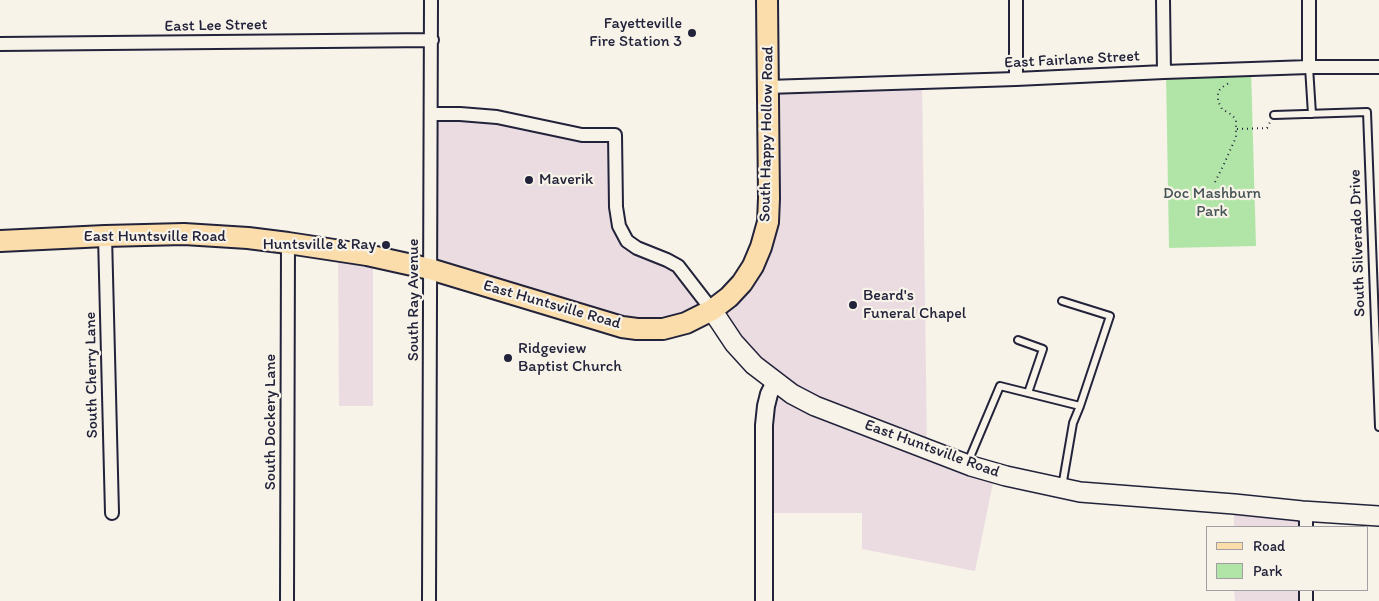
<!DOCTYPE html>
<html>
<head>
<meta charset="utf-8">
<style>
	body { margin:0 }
	#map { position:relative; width:1379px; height:601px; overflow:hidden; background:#f7f3e8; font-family:Itim,sans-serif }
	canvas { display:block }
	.legend { position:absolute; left:1206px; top:526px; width:162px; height:65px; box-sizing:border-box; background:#f7f3e8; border:1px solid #a29fa3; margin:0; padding:6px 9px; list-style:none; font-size:15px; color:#22223b }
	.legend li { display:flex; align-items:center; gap:10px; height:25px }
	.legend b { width:25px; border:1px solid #a29fa3 }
</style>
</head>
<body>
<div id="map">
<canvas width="1379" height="601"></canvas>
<ul class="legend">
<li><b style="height:6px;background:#faddab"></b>Road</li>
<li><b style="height:14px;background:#b1e5a7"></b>Park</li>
</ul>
</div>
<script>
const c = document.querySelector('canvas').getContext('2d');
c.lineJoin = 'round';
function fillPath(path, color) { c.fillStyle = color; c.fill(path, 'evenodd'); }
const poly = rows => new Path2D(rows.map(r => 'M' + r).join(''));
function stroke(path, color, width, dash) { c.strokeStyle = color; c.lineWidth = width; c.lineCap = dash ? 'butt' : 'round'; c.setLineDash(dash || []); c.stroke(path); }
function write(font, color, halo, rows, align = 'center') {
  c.font = font + ' Itim,sans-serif'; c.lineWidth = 4.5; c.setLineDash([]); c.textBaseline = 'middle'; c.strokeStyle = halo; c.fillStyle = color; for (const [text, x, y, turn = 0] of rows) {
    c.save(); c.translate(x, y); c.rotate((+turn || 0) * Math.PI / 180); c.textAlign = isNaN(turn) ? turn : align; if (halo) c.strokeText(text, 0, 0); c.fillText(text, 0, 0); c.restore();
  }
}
const built = poly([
	[922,82,927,448,995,473,975,571,862,549,862,513,764,513,775,382,712,310,663,329,430,269,431,114,615,135,616,207,627,241,667,260,712,310,761,247,767,87],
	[338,251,373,257,373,406,339,406],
	[1234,504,1302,511,1306,527,1234,527],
	[1234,590,1306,590,1306,601,1235,601]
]);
const green = poly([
	[1251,69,1256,246,1169,248,1166,72]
]);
const path = poly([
	[1237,129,1267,128,1270,122],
	[1215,182,1224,164,1236,137,1236,120,1232,115,1222,109,1218,101,1218,92,1221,88,1229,83,1229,82]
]);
const service = poly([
	[1309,67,1312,114],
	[1274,115,1367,112,1379,427],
	[1062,301,1110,316,1080,406],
	[1018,340,1043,349,1028,393],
	[968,462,1000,386,1080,406,1073,423,1062,487]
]);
const minor = poly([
	[1016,0,1016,79],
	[1163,0,1164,72],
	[1309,0,1309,67],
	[0,44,432,40],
	[767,87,1016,79,1164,72,1309,67,1379,67],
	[431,114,460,114,497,117,582,135,615,135,616,207,619,226,627,241,637,248,667,260,678,266,712,310],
	[105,236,112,513],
	[1302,511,1306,520,1306,527],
	[1306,590,1306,601],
	[287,601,288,243],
	[429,601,431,0]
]);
const tertiary = poly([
	[764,601,764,425,766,406,769,394,775,382]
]);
const secondary = poly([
	[712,310,734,343,754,365,792,394,815,406,971,466,1006,476,1080,492,1234,504,1302,511,1379,516]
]);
const primary = poly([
	[0,241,105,236,184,234,248,238,288,243,367,255,430,269,622,327,637,329,663,329,686,323,712,310,729,297,742,283,753,266,761,247,768,222,769,198,767,0]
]);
const markers = [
	[692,33,5,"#22223b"],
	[529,180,5,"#22223b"],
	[386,245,5,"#22223b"],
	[853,305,5,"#22223b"],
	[508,358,5,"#22223b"]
];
const poiNames = [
	["Fayetteville",682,24,"right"],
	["Fire Station 3",682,42,"right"],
	["Maverik",539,180],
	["Huntsville & Ray",376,245,"right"],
	["Beard's",863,296],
	["Funeral Chapel",863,314],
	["Ridgeview",518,349],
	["Baptist Church",518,367]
];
const streetNames = [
	["East Lee Street",216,26,-1],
	["East Fairlane Street",1072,60,-3],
	["South Happy Hollow Road",767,134,-89],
	["East Huntsville Road",155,237],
	["South Silverado Drive",1358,243,-92],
	["South Ray Avenue",414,300,-90],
	["East Huntsville Road",552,305,16],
	["South Cherry Lane",92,375,-91],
	["South Dockery Lane",271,422,-90],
	["East Huntsville Road",932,449,20]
];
const parkNames = [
	["Doc Mashburn",1212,194],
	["Park",1212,212]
];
fillPath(built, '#eadce1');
fillPath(green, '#b1e5a7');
stroke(service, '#22223b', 10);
stroke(minor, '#22223b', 16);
stroke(tertiary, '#22223b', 20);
stroke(secondary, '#22223b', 22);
stroke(primary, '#22223b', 24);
stroke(path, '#22223b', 2, [1, 4]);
stroke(service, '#f7f3e8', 6);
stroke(minor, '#f7f3e8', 12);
stroke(tertiary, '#f7f3e8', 16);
stroke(secondary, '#f7f3e8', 19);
stroke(primary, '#faddab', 20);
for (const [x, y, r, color] of markers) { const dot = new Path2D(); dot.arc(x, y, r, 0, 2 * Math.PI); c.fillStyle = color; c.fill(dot); stroke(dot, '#f7f3e8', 2); }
write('16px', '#22223b', '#f7f3e8', poiNames, 'left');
write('16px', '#22223b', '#f7f3e8', streetNames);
write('16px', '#465356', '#f7f3e8', parkNames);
</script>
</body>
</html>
